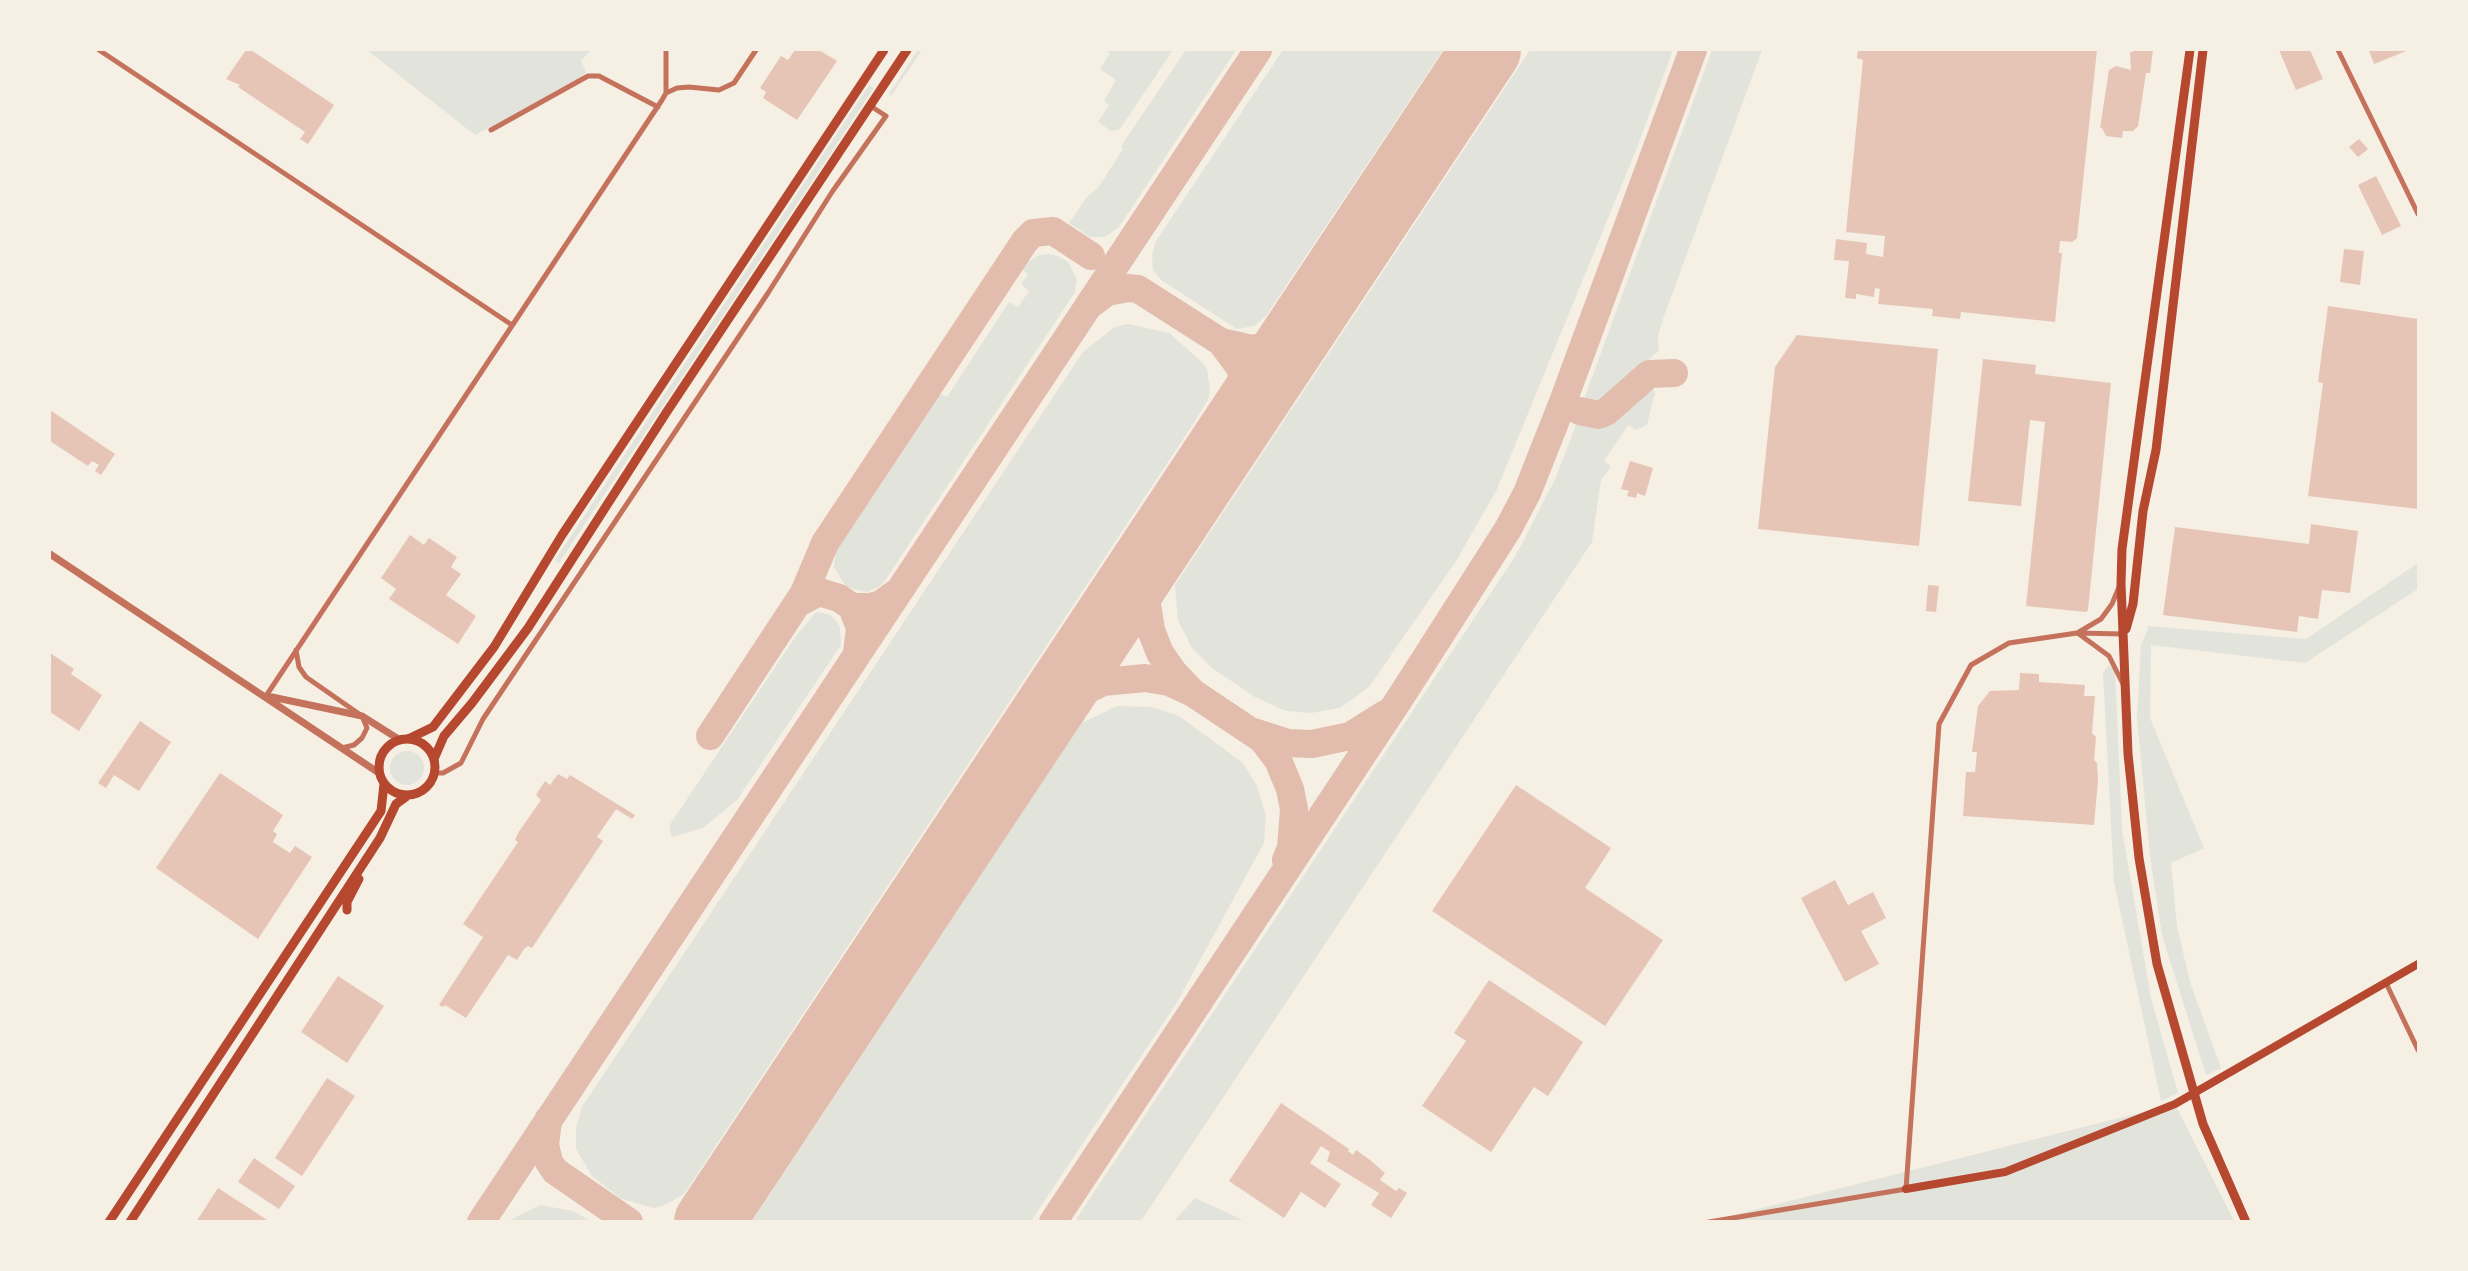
<!DOCTYPE html>
<html>
<head>
<meta charset="utf-8">
<style>
	body { margin:0 }
	#map { position:relative; width:2468px; height:1271px; overflow:hidden; background:#f6efe4; font-family:"Alegreya Sans",sans-serif }
	canvas { display:block }
	.frame { position:absolute; inset:0; border:51px solid #f6efe4; pointer-events:none }
</style>
</head>
<body>
<div id="map">
<canvas width="2468" height="1271"></canvas>
<div class="frame"></div>
</div>
<script>
const c = document.querySelector('canvas').getContext('2d');
c.lineJoin = 'round';
function fillPath(path, color) { c.fillStyle = color; c.fill(path, 'evenodd'); }
const poly = rows => new Path2D(rows.map(r => 'M' + r).join(''));
function stroke(path, color, width, dash) { c.strokeStyle = color; c.lineWidth = width; c.lineCap = dash ? 'butt' : 'round'; c.setLineDash(dash || []); c.stroke(path); }
const green = poly([
	[367,50,591,50,581,61,586,72,579,80,491,130,486,129,475,135],
	[918,50,922,50,891,96,889,94],
	[1104,50,1173,50,1120,129,1111,131,1098,122,1109,105,1104,101,1116,80,1100,69,1110,53],
	[1186,50,1236,50,1119,227,1105,237,1090,237,1069,223,1087,197,1098,188,1123,149,1121,146],
	[1283,50,1443,50,1266,316,1254,326,1237,329,1161,280,1153,270,1152,255,1156,241],
	[1530,50,1673,50,1636,150,1497,489,1458,558,1369,687,1340,708,1311,713,1286,711,1255,697,1212,668,1192,648,1178,620,1175,585],
	[1712,50,1762,50,1663,319,1658,336,1659,350,1607,400,1590,402,1584,399],
	[869,85,874,88,559,563,555,560],
	[1048,254,1058,256,1068,262,1077,279,1075,292,886,579,880,586,867,592,846,587,834,567,836,549,939,393,947,397,1009,302,1018,307,1029,291,1021,284,1028,274,1021,269,1025,263,1040,255],
	[1128,324,1169,333,1201,361,1207,369,1210,390,1208,400,1197,418,684,1194,663,1206,653,1208,620,1198,592,1176,576,1149,576,1128,582,1107,1083,352,1115,327],
	[1647,387,1653,388,1655,393,1647,425,1636,430,1628,425,1604,461,1611,466,1601,480,1592,542,1141,1221,1075,1221,1516,555,1556,477,1577,422,1590,425,1613,419],
	[2418,563,2418,589,2305,663,2151,645,2150,718,2204,848,2171,863,2177,926,2190,982,2221,1068,2206,1075,2162,935,2150,856,2137,718,2141,645,2148,629,2147,626,2306,639],
	[816,612,829,614,835,619,840,627,841,645,737,800,703,828,672,837,669,826,796,636],
	[2108,665,2115,669,2122,830,2151,998,2178,1093,2161,1101,2114,882,2103,673],
	[1117,706,1152,707,1179,716,1243,763,1257,786,1266,816,1264,843,1176,1004,1031,1221,752,1221,1082,723],
	'390 768a17 17 0 1 1 34 0a17 17 0 1 1-34 0Z',
	[2175,1104,2234,1221,1706,1222],
	[1195,1198,1245,1221,1174,1221],
	[540,1205,573,1211,591,1221,508,1221]
]);
const taxiway = poly([
	[1091,304,1107,292,1128,288,1138,289,1221,342],
	[1580,411,1599,415,1606,412,1649,374,1674,373],
	[1231,434,1242,404,1243,387,1241,369,1221,342,1252,349,1267,346,1279,342,1307,320],
	[798,603,819,592,839,598,852,607],
	[857,653,860,628,852,607,871,607,881,604,896,593],
	[1193,693,1262,739,1278,760,1290,789,1294,809,1291,848,1286,860],
	[1254,732,1288,743,1312,744,1350,736,1385,714],
	[1032,735,1048,714,1063,702,1103,682,1145,678,1169,682,1193,693,1174,673,1160,653,1151,630,1147,604,1152,565,1168,529],
	[710,736,804,593,825,543,1025,241,1033,233,1053,231,1091,256],
	[548,1120,545,1145,549,1162,555,1171,629,1222],
	[481,1222,1258,50],
	[703,1222,720,1205],
	[1053,1222,1402,695,1508,529,1527,493,1561,407,1693,50]
]);
const runway = poly([
	[709,1222,1486,50]
]);
const building = poly([
	[246,50,251,50,334,105,308,144,300,139,305,132,238,87,240,85,226,79],
	[795,50,819,50,837,61,797,120,763,98,766,92,760,88,781,56,788,60],
	[1858,50,2097,50,2077,238,2072,242,2060,241,2059,253,2062,253,2055,322,1961,312,1960,319,1932,316,1933,309,1878,304,1880,289,1875,288,1874,297,1856,294,1856,299,1845,298,1849,261,1834,260,1836,239,1867,243,1866,254,1883,257,1885,236,1846,232,1863,60,1857,58],
	[2134,50,2153,50,2150,73,2146,73,2138,126,2133,131,2123,131,2122,138,2106,136,2102,128,2100,128,2109,70,2116,66,2131,70,2130,52,2133,52],
	[2279,50,2310,50,2323,79,2296,90],
	[2373,50,2409,50,2374,64,2369,51],
	[2359,139,2368,149,2358,157,2349,147],
	[2376,176,2401,226,2382,235,2358,185],
	[2344,249,2364,251,2360,285,2340,282],
	[2328,306,2418,319,2418,509,2308,496,2323,383,2318,382],
	[1797,335,1938,349,1919,546,1758,529,1775,367],
	[1983,359,2036,365,2035,374,2111,383,2088,610,2086,612,2026,606,2045,422,2030,420,2021,506,1968,501],
	[50,410,115,454,101,475,95,471,99,465,92,461,88,466,50,441],
	[1630,461,1653,468,1645,496,1637,493,1636,498,1627,496,1629,491,1621,489],
	[2311,524,2358,531,2350,593,2322,590,2318,619,2299,616,2297,632,2163,615,2175,527,2309,544],
	[410,535,424,545,429,538,457,557,451,567,461,574,446,595,476,616,458,644,389,599,396,589,381,578],
	[1928,585,1939,586,1936,612,1926,611],
	[50,653,74,669,71,674,102,695,79,731,50,712],
	[2020,673,2039,674,2039,682,2085,685,2084,696,2095,696,2092,733,2096,737,2094,760,2097,763,2098,781,2094,825,1963,816,1966,772,1975,772,1977,752,1972,752,1978,706,1990,691,2019,690],
	[140,721,171,742,139,791,114,775,106,788,98,783],
	[220,773,283,815,273,831,277,834,273,842,290,853,295,846,312,857,258,939,156,868],
	[558,774,567,779,570,775,635,815,632,819,616,809,597,837,603,841,532,948,528,946,524,949,517,960,508,955,466,1018,445,1005,443,1007,439,1005,483,937,463,924,518,842,515,840,518,833,541,800,536,795,545,781,550,785],
	[1516,785,1611,848,1585,888,1663,940,1605,1026,1432,911],
	[1835,880,1848,905,1873,892,1886,918,1861,931,1879,964,1845,982,1801,898],
	[338,976,384,1006,347,1063,301,1032],
	[1489,980,1583,1042,1548,1096,1534,1087,1491,1152,1422,1106,1466,1041,1454,1033],
	[327,1078,355,1096,302,1176,275,1158],
	[1281,1103,1349,1149,1348,1151,1353,1155,1356,1150,1370,1160,1385,1173,1380,1180,1396,1191,1399,1188,1407,1193,1391,1218,1371,1205,1379,1193,1327,1161,1330,1152,1321,1146,1310,1163,1341,1184,1325,1208,1301,1192,1284,1218,1229,1181],
	[254,1158,295,1186,279,1209,238,1182],
	[218,1188,252,1210,270,1222,196,1222]
]);
const minor = poly([
	[99,50,512,325],
	[2338,50,2418,214],
	[666,93,677,88,689,87,719,90,734,83,756,50],
	[491,130,588,76,599,76,658,107],
	[2079,632,2101,619,2112,604,2119,587],
	[2079,634,2109,656,2123,684],
	[296,650,299,667,306,677,362,716,367,728,362,738,354,745,342,748],
	[266,696,662,100,666,93,666,50],
	[434,773,443,773,461,763,483,719,768,293,832,192,886,116,869,105],
	[2386,983,2418,1050],
	[1709,1222,1906,1189,1939,724,1971,665,2009,643,2077,633,2123,634]
]);
const tertiary = poly([
	[50,554,379,773],
	[272,697,362,716,400,740]
]);
const secondary = poly([
	[1906,1189,2005,1172,2175,1104,2418,964]
]);
const primary = poly([
	[2190,50,2122,549,2121,584,2128,754,2139,858,2157,964,2203,1124,2246,1222],
	[2126,629,2133,604,2143,511,2156,450,2203,50]
]);
const trunk = poly([
	'379 767a28 28 0 1 1 56 0a28 28 0 1 1-56 0Z',
	[408,739,433,727,494,647,562,535,884,50],
	[434,759,444,736,472,703,528,628,666,413,907,50],
	[347,910,347,902,359,879],
	[109,1222,381,811,384,784],
	[130,1222,380,838,396,804,407,796]
]);
fillPath(green, '#e2e4dc');
stroke(taxiway, '#e2bdae', 28);
stroke(runway, '#e2bdae', 70);
fillPath(building, '#e6c5b7');
stroke(minor, '#c5725c', 5);
stroke(tertiary, '#c5725c', 7);
stroke(secondary, '#b5482f', 8);
stroke(primary, '#b5482f', 9);
stroke(trunk, '#b5482f', 9);
</script>
</body>
</html>
